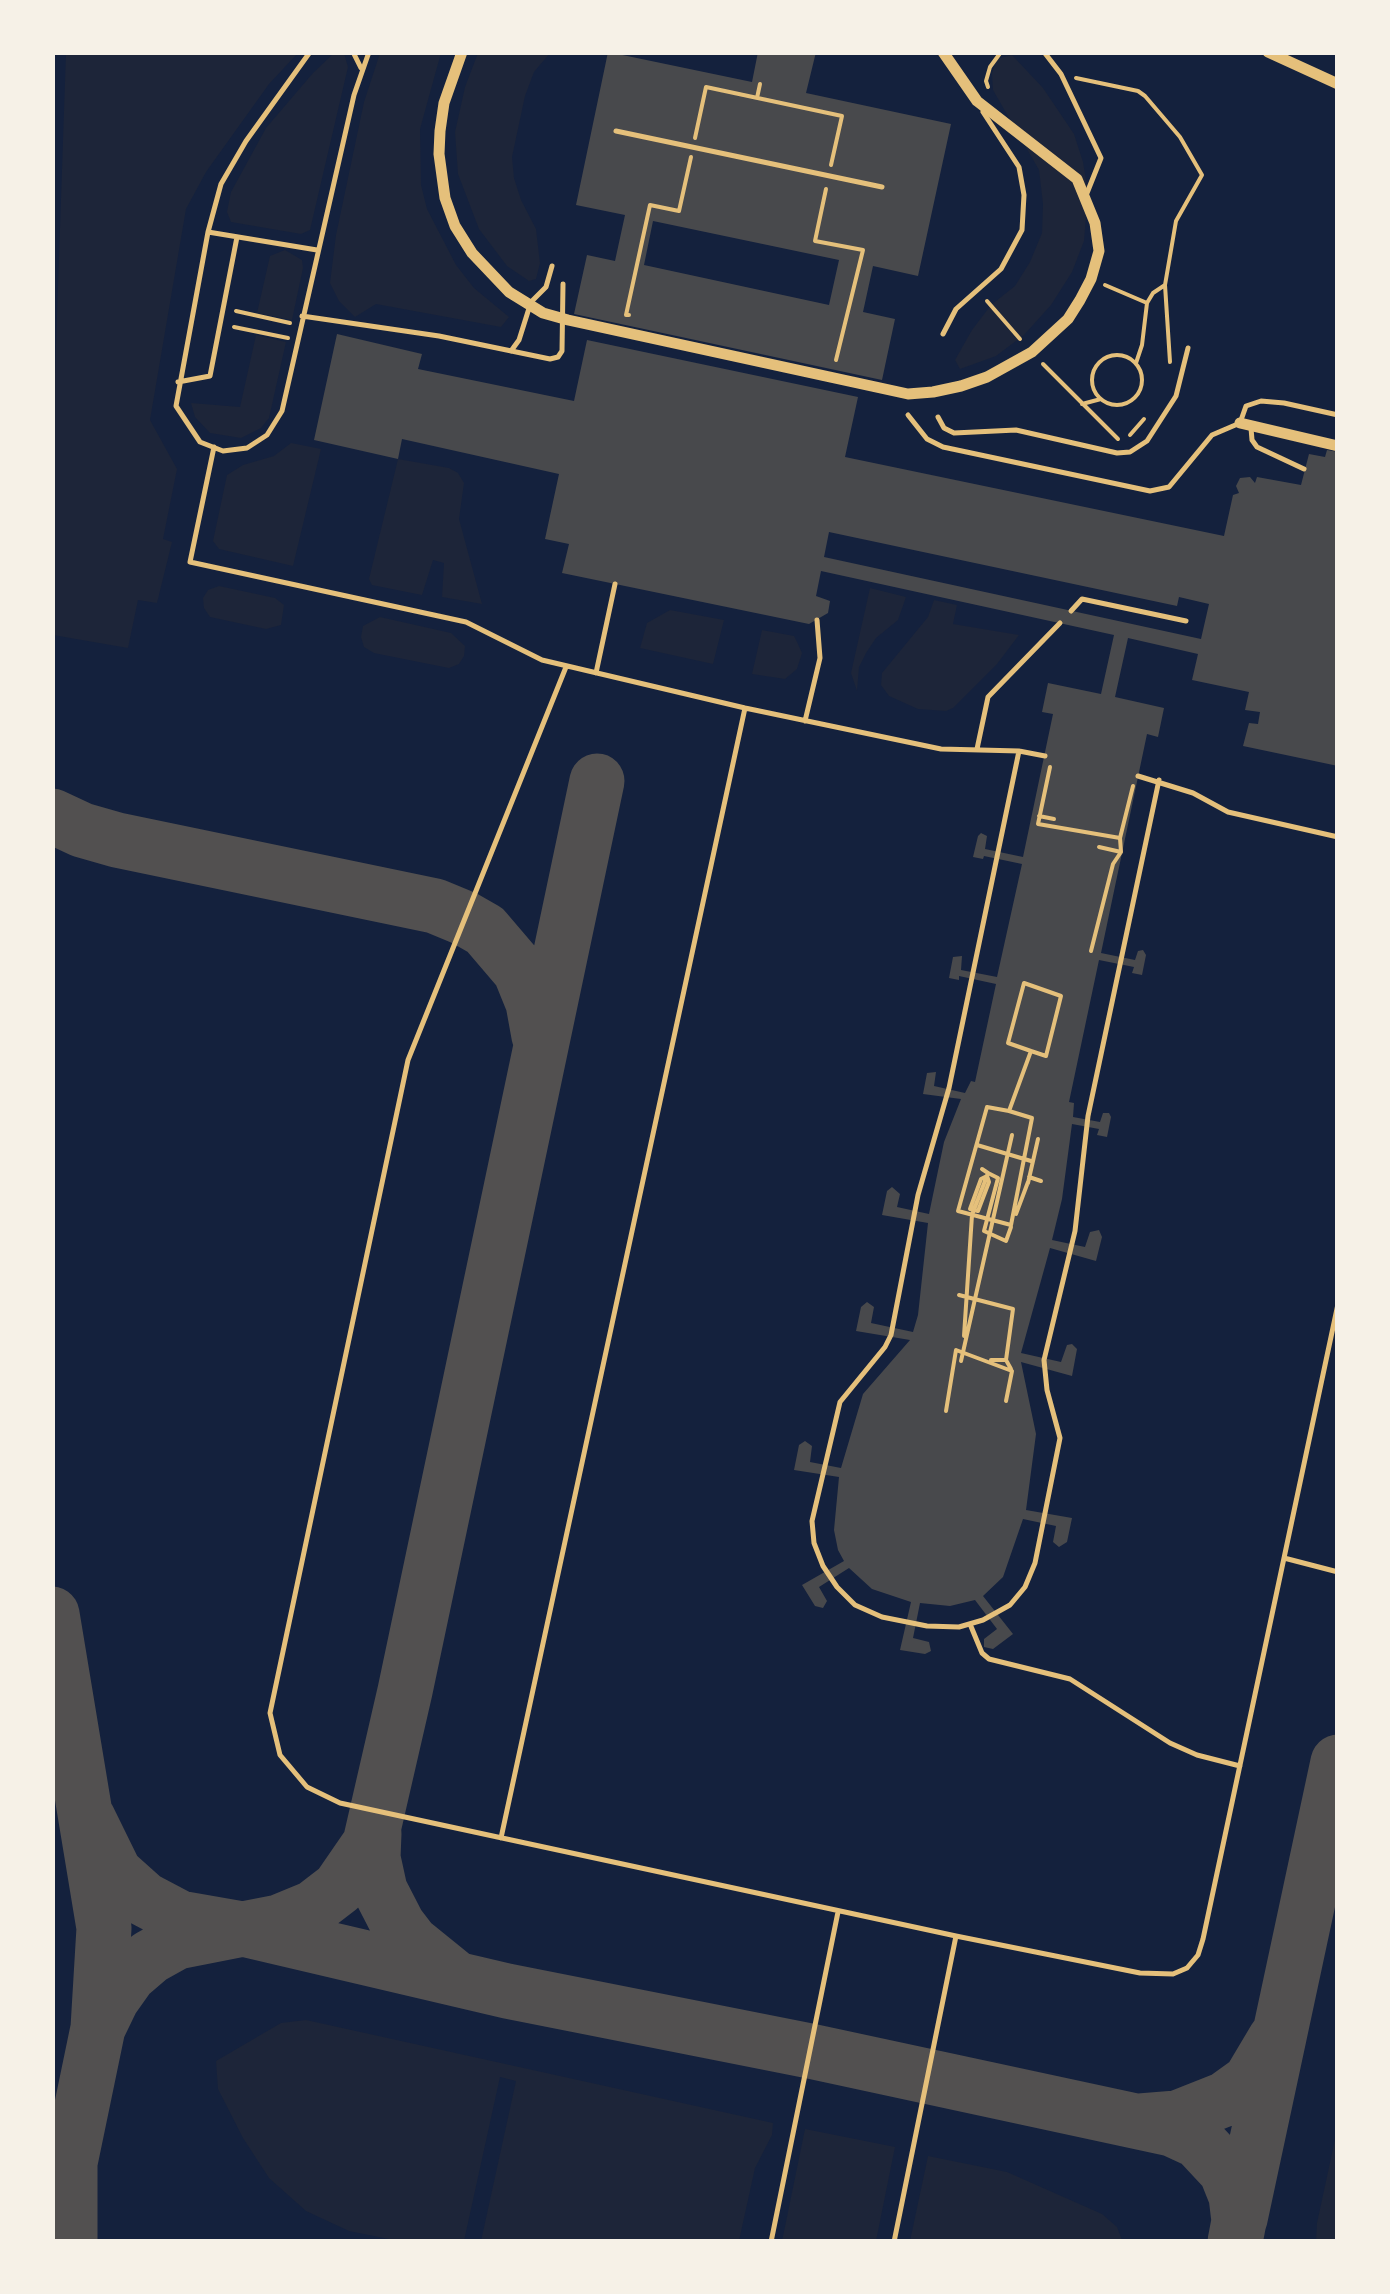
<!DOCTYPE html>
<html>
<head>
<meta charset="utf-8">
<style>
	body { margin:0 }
	#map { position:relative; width:1390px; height:2294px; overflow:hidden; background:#14213d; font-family:Overpass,sans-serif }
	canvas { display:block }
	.frame { position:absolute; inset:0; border:55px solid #f6f1e7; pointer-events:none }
</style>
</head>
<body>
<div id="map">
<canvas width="1390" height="2294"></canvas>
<div class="frame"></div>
</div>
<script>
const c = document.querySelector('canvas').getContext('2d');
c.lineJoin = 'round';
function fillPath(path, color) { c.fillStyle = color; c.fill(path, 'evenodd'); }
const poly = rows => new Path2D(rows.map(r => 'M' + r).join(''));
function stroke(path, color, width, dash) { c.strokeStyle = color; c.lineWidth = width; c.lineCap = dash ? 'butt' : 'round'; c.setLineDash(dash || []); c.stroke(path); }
const green = poly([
	[66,53,298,53,269,84,206,172,186,209,150,420,177,469,163,539,172,542,157,603,138,600,128,648,53,635,53,432],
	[344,53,348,67,310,230,301,234,231,222,227,212,231,192,266,128,313,73,333,54],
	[380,53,441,53,420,129,421,185,427,209,456,265,474,288,509,317,501,327,376,304,355,317,339,301,330,283,336,235,364,102],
	[478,53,550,53,534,72,525,96,512,157,514,178,521,200,536,229,540,263,536,279,529,281,507,266,479,229,458,174,455,132,465,87],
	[1012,55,1043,88,1074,134,1083,162,1088,192,1084,241,1072,272,1051,305,1024,335,996,356,960,369,955,360,972,330,991,305,1015,286,1030,262,1042,233,1043,204,1039,170,993,90,992,74,996,59],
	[285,250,302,260,303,268,292,320,257,313,270,256],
	[256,335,286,342,269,418,261,428,241,438,210,433,195,417,191,403,240,407],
	[291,443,321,449,293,566,219,549,213,541,227,475,243,465,274,456],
	[398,459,449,468,458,473,464,483,459,519,482,604,442,597,444,563,433,560,422,595,372,585,369,579],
	[219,586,275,598,284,605,281,625,266,629,210,617,204,608,203,598,208,590],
	[870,588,906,597,898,620,876,638,866,653,859,667,857,691,851,673],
	[934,600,957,605,953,624,1019,635,997,664,953,708,946,711,918,709,889,696,881,685,882,673,928,617],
	[670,610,724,620,713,664,640,648,647,623],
	[380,617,451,633,465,646,464,656,459,664,449,668,374,653,364,647,361,637,363,626],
	[762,630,794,636,798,644,802,653,797,669,785,679,752,674],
	[306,2020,773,2123,772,2135,755,2168,739,2241,481,2241,516,2081,500,2077,464,2241,399,2241,349,2231,306,2211,269,2178,243,2138,218,2089,216,2061,281,2023],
	[805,2129,895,2147,876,2241,782,2241],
	[1337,2130,1337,2241,1316,2241,1317,2223],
	[928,2156,1007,2172,1102,2214,1117,2227,1122,2240,910,2241]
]);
const taxiway = poly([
	[52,816,82,830,117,840,435,906,464,918,485,930,520,971,533,1003,539,1036],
	[52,1614,104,1928,98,2028,70,2163,70,2242],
	[88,1818,115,1873,144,1899,180,1918,243,1929,279,1922,313,1908,339,1888,370,1843,405,1691,597,781],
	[374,1833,373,1858,380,1890,398,1925,411,1942,453,1976],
	[98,2028,112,1999,129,1975,150,1957,177,1942,243,1929,507,1991,810,2051,1172,2129,1198,2141,1226,2171,1236,2196,1239,2221,1235,2242],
	[1140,2121,1177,2118,1225,2099,1250,2081,1275,2039],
	[1240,2219,1338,1762]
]);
const building = poly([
	[608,52,752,82,758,52,816,52,806,93,951,124,918,276,873,266,863,312,895,319,882,380,574,314,587,255,615,261,625,215,576,205],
	[653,221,839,260,829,305,644,265],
	[337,334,422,354,418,369,574,401,587,340,858,397,845,457,1224,536,1233,495,1239,493,1236,486,1240,478,1250,477,1255,483,1257,477,1301,485,1309,454,1325,457,1327,450,1338,452,1338,766,1243,746,1249,723,1258,724,1260,712,1245,710,1249,692,1192,680,1198,654,1128,638,1115,697,1164,708,1158,737,1147,734,1101,953,1135,960,1138,951,1143,950,1146,955,1142,975,1132,973,1134,967,1099,960,1069,1102,1074,1103,1073,1117,1100,1122,1103,1113,1109,1113,1111,1117,1107,1137,1097,1135,1099,1129,1072,1124,1062,1199,1052,1240,1085,1247,1090,1232,1099,1230,1102,1237,1096,1261,1050,1248,1021,1353,1061,1362,1067,1345,1072,1344,1077,1349,1072,1376,1021,1362,1036,1434,1026,1510,1072,1518,1067,1542,1059,1547,1053,1542,1056,1526,1023,1519,1003,1577,983,1596,1013,1634,993,1649,984,1647,984,1639,997,1629,975,1600,950,1606,920,1603,913,1638,929,1642,931,1651,925,1654,900,1650,911,1602,872,1589,849,1568,819,1587,827,1601,823,1608,815,1606,802,1585,844,1561,838,1550,834,1530,839,1477,794,1470,799,1445,805,1441,812,1446,810,1462,841,1468,863,1394,910,1340,856,1331,861,1307,867,1302,874,1307,871,1323,913,1332,918,1315,928,1223,882,1215,887,1191,892,1187,900,1194,897,1207,929,1214,944,1142,961,1099,923,1094,927,1073,936,1072,934,1086,965,1093,971,1081,975,1082,996,984,959,976,959,980,949,978,953,957,962,956,961,970,997,977,1022,864,984,856,983,859,973,857,978,836,981,833,987,836,985,849,1023,857,1053,714,1042,712,1048,683,1101,694,1114,635,821,571,816,596,830,601,828,613,809,624,562,573,569,544,545,539,559,474,402,439,398,459,314,440],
	[829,532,1177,606,1179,597,1209,604,1201,639,824,557]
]);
const path = poly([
	[785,52,785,53],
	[1076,78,1138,91,1145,96,1180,137,1202,175,1176,221,1165,285,1170,362],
	[988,87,986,81,990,67,1001,52],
	[757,98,760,84],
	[695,138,706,87,842,116,831,165],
	[826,189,815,241,863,250,836,360],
	[1105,285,1147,303],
	[987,301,1020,339],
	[236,311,290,323],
	[629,315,626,315,650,205,679,211,691,157],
	[234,327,288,338],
	'1092 380a25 25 0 1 1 50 0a25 25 0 1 1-50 0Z',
	[1136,363,1142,345,1147,303,1153,293,1165,285],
	[1043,364,1118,439],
	[1082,404,1101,399],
	[1130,435,1144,419],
	[1050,767,1038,824,1120,838,1133,786],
	[1039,816,1054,819],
	[1099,847,1121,852],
	[1091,951,1113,864,1121,852,1120,838],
	[1009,1111,987,1107,958,1211,1011,1225,1032,1118,1009,1111,1031,1051,1008,1043,1024,983,1061,996,1046,1056,1031,1051],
	[977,1145,1031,1161],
	[988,1173,998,1178,984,1231,1006,1241,1011,1227],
	[987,1176,989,1182,978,1211,970,1209,981,1179,987,1176],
	[1029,1177,1041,1181],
	[1028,1183,1038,1139],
	[1016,1214,1028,1182],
	[959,1295,1013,1309,1006,1360],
	[964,1336,972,1215,988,1173,982,1169],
	[991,1360,1006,1360,1011,1369],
	[961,1361,1012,1135],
	[946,1411,956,1350,1012,1371,1006,1401]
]);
const service = poly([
	[310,52,246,141,221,184,208,232,176,406,200,442,223,451,247,448,267,435,282,411,354,95,369,52],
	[353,52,361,68],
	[1044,52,1061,74,1101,158,1087,193],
	[616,131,882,187],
	[208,232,317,250],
	[302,316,439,336,550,359,558,357,562,351,563,284],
	[943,334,956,309,1001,269,1022,230,1024,195,1019,167,983,112],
	[511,351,519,340,531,302,546,287,552,266],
	[178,382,210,376,237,237],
	[908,415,927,439,943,447,1150,491,1169,487,1212,435,1240,423,1246,406,1261,401,1284,403,1338,415],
	[938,417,944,428,954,433,1016,430,1117,453,1130,452,1147,441,1176,396,1188,348],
	[1251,428,1252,440,1257,447,1304,469],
	[214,447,190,562,466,622,542,660,745,708,941,749,1019,751,1045,756],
	[1071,611,1082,599,1186,621],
	[566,667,408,1060,270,1713,280,1755,307,1787,340,1803,956,1936,1140,1973,1173,1974,1187,1968,1198,1955,1203,1939,1338,1304],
	[596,673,615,584],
	[805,721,820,658,817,620],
	[977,749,988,697,1060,623],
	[1019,751,949,1088,918,1195,891,1335,885,1347,840,1402,812,1521,814,1543,823,1566,837,1587,855,1605,882,1617,927,1626,959,1627,983,1620,1010,1605,1025,1587,1035,1563,1060,1438,1047,1390,1044,1360,1075,1231,1088,1116,1159,780],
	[1138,776,1193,793,1228,812,1338,837],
	[1284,1558,1338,1572],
	[970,1624,982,1653,989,1659,1070,1679,1170,1743,1197,1755,1240,1766],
	[501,1838,745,708],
	[771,2242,838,1912],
	[894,2242,956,1936]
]);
const tertiary = poly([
	[462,52,444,103,440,131,439,154,445,198,455,226,472,253,509,292,543,313,568,320,908,394,933,392,961,386,987,377,1032,352,1068,319,1080,300,1091,279,1099,251,1095,223,1077,179,977,101,943,52],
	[1268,52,1338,84],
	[1240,423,1338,446]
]);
fillPath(green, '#1d2539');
stroke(taxiway, '#525050', 55);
fillPath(building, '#48494c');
stroke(path, '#e5c07b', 4);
stroke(service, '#e5c07b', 5);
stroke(tertiary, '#e5c07b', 11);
</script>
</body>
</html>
